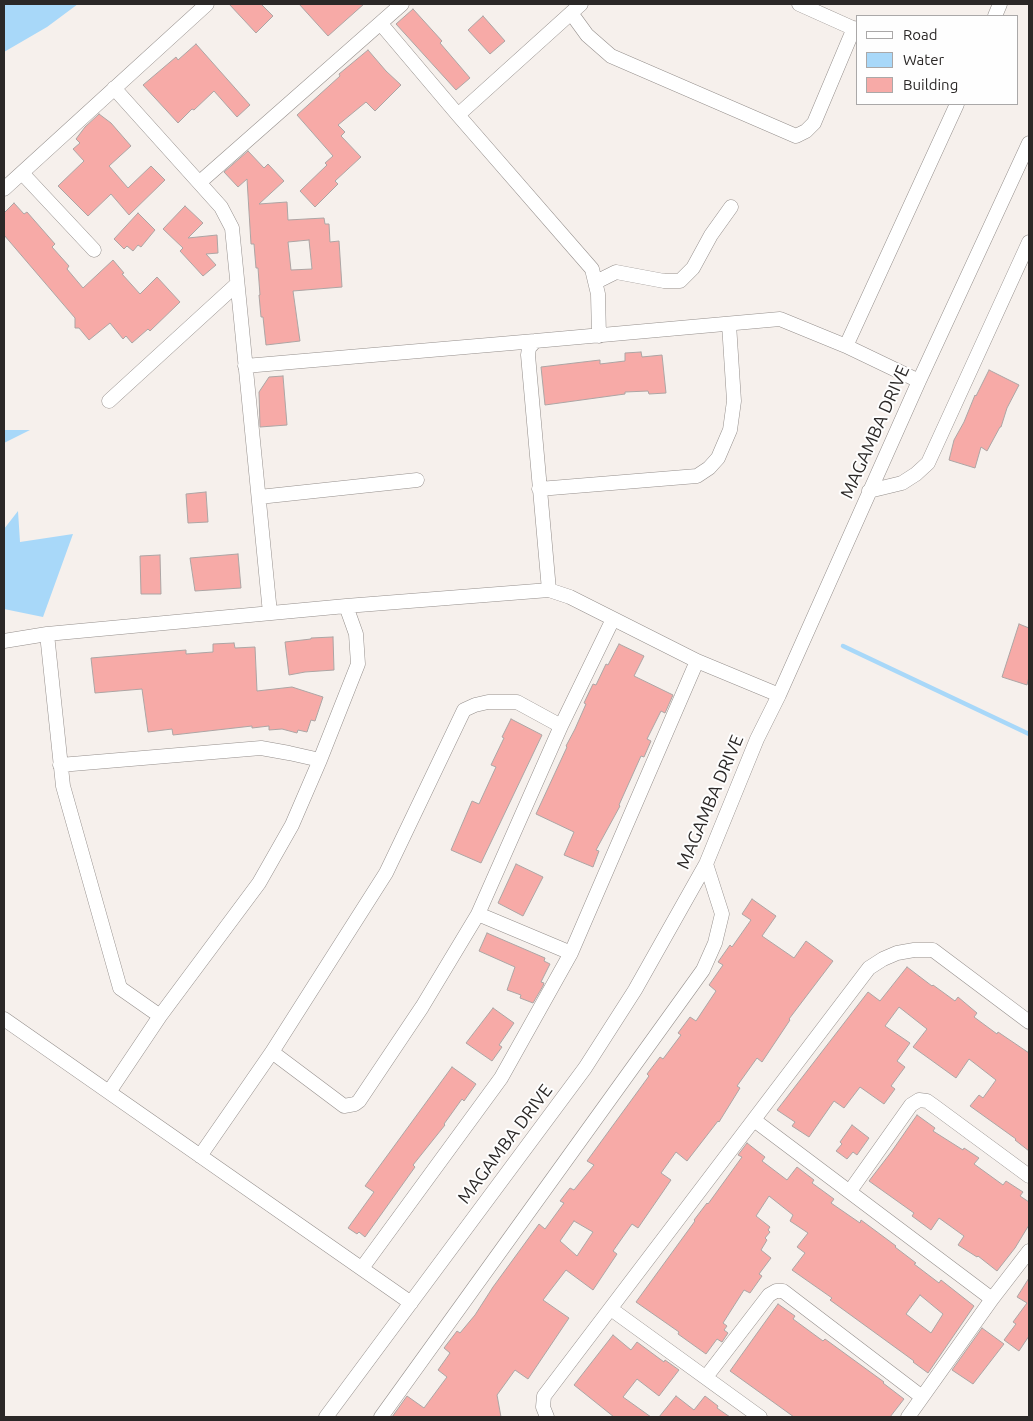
<!DOCTYPE html>
<html>
<head>
<meta charset="utf-8">
<style>
	body { margin:0 }
	#map { position:relative; width:1033px; height:1421px; overflow:hidden; background:#f6f0ec; font-family:Ubuntu,sans-serif }
	canvas { display:block }
	.frame { position:absolute; inset:0; border:5px solid #2b2827; pointer-events:none }
	.legend { position:absolute; left:856px; top:15px; width:162px; height:90px; box-sizing:border-box; background:#fefefe; border:1px solid #aaa8a8; margin:0; padding:6px 9px; list-style:none; font-size:15px; color:#2b2827 }
	.legend li { display:flex; align-items:center; gap:10px; height:25px }
	.legend b { width:25px; border:1px solid #aaa8a8 }
</style>
</head>
<body>
<div id="map">
<canvas width="1033" height="1421"></canvas>
<div class="frame"></div>
<ul class="legend">
<li><b style="height:6px;background:#fff"></b>Road</li>
<li><b style="height:14px;background:#a8d8f9"></b>Water</li>
<li><b style="height:14px;background:#f7aaa7"></b>Building</li>
</ul>
</div>
<script>
const c = document.querySelector('canvas').getContext('2d');
c.lineJoin = 'round';
function fillPath(path, color) { c.fillStyle = color; c.fill(path, 'evenodd'); }
const poly = rows => new Path2D(rows.map(r => 'M' + r).join(''));
function stroke(path, color, width, dash) { c.strokeStyle = color; c.lineWidth = width; c.lineCap = dash ? 'butt' : 'round'; c.setLineDash(dash || []); c.stroke(path); }
function write(font, color, halo, rows, align = 'center') {
  c.font = font + ' Ubuntu,sans-serif'; c.lineWidth = 4; c.setLineDash([]); c.textBaseline = 'middle'; c.strokeStyle = halo; c.fillStyle = color; for (const [text, x, y, turn = 0] of rows) {
    c.save(); c.translate(x, y); c.rotate((+turn || 0) * Math.PI / 180); c.textAlign = isNaN(turn) ? turn : align; if (halo) c.strokeText(text, 0, 0); c.fillText(text, 0, 0); c.restore();
  }
}
const water = poly([
	[4,4,78,4,47,27,4,52],
	[4,430,30,430,4,443],
	[18,511,20,542,73,534,43,617,4,609,4,529]
]);
const stream = poly([
	[843,646,1029,734]
]);
const building = poly([
	[229,4,261,4,273,16,256,33,229,4],
	[299,4,364,4,328,36,299,4],
	[413,9,442,41,440,43,470,78,456,90,396,24,413,9],
	[483,16,505,41,490,54,468,30,483,16],
	[196,44,250,105,237,117,214,91,194,110,192,109,178,123,143,85,176,57,178,60,196,44],
	[368,50,386,71,401,85,375,111,366,102,338,125,345,132,341,136,361,157,335,181,338,184,315,207,300,191,327,165,325,163,333,156,297,115,340,76,339,74,368,50],
	[99,114,111,123,131,146,109,166,128,188,151,166,165,180,129,215,111,194,88,216,58,186,84,161,73,149,80,143,76,139,85,127,99,114],
	[248,151,264,168,268,164,284,181,259,204,287,202,288,220,324,218,325,224,329,224,330,242,339,241,342,287,293,291,300,341,266,345,263,317,261,317,259,295,260,295,258,268,256,268,254,244,251,244,247,179,238,187,224,172,248,151],
	[309,240,312,269,291,270,288,242,309,240],
	[14,203,24,214,27,212,55,244,52,247,69,266,67,269,83,288,113,260,124,273,122,274,140,294,157,277,180,302,150,331,148,329,132,343,126,336,123,339,110,323,89,340,79,328,75,328,75,318,4,235,4,213,14,203],
	[185,206,203,223,188,238,217,235,218,253,206,254,216,265,203,276,180,251,183,248,163,229,185,206],
	[138,213,155,230,141,247,138,245,133,251,127,246,124,249,114,239,138,213],
	[641,352,642,357,662,355,666,393,649,394,648,391,625,392,625,394,545,405,541,367,600,360,600,364,625,361,625,353,641,352],
	[989,370,1019,385,1007,408,1001,427,1000,427,987,451,981,447,975,468,949,460,954,440,964,422,975,395,976,396,989,370],
	[283,376,287,425,260,427,259,392,269,377,283,376],
	[206,492,208,522,188,523,186,494,206,492],
	[238,554,241,588,195,591,190,558,238,554],
	[160,555,161,594,141,594,140,556,160,555],
	[1019,624,1029,628,1029,677,1027,685,1002,677,1019,624],
	[333,637,334,670,305,672,289,675,285,642,311,639,311,638,333,637],
	[234,643,235,648,255,647,257,691,292,687,323,697,315,721,311,720,307,732,298,730,297,733,282,729,269,730,269,726,252,728,252,726,173,735,172,729,148,732,142,689,95,693,91,658,186,650,186,654,213,652,213,644,234,643],
	[619,644,644,656,634,676,673,695,665,713,661,711,647,739,651,741,644,757,641,756,619,805,620,806,596,850,599,851,593,867,564,855,574,832,536,814,567,747,566,746,575,729,586,704,584,703,593,684,596,685,606,664,608,665,619,644],
	[511,719,542,735,481,863,451,850,472,801,479,804,496,767,491,765,504,738,502,737,511,719],
	[516,864,543,877,523,916,498,903,516,864],
	[752,899,776,916,762,936,794,958,806,941,833,961,789,1019,790,1020,762,1062,757,1058,737,1086,740,1088,719,1122,718,1121,687,1161,676,1152,661,1173,671,1180,638,1228,632,1224,613,1251,617,1254,593,1290,566,1270,543,1300,569,1318,528,1379,515,1370,497,1395,501,1417,392,1417,407,1396,424,1408,447,1377,438,1370,450,1353,444,1348,457,1331,460,1333,475,1315,493,1287,539,1224,545,1229,564,1203,560,1201,570,1188,574,1190,594,1165,587,1161,649,1076,647,1074,660,1057,663,1059,681,1035,678,1033,690,1017,696,1021,716,991,709,985,723,965,718,962,730,945,732,947,751,920,742,914,752,899],
	[574,1221,593,1232,577,1256,560,1241,574,1221],
	[487,933,545,958,544,961,550,964,541,982,544,983,543,986,533,1003,520,998,521,995,507,990,515,967,479,951,487,933],
	[907,967,932,986,933,985,955,1001,958,997,977,1013,974,1017,997,1034,998,1032,1029,1053,1029,1151,1015,1140,1016,1139,970,1106,979,1095,983,1098,996,1080,969,1059,956,1078,913,1047,927,1029,899,1007,885,1026,910,1043,897,1061,905,1067,891,1086,895,1089,884,1104,860,1087,844,1108,834,1101,809,1137,792,1126,795,1122,777,1110,868,992,880,1001,907,967],
	[493,1008,514,1023,499,1045,502,1047,492,1061,466,1043,493,1008],
	[452,1067,476,1084,464,1101,462,1099,444,1124,445,1125,413,1165,415,1167,365,1237,359,1232,357,1234,348,1228,374,1192,365,1186,452,1067],
	[917,1115,935,1128,933,1131,963,1150,964,1148,979,1158,974,1164,1003,1185,1006,1181,1023,1192,1020,1196,1029,1202,1029,1225,1015,1248,997,1271,978,1256,977,1257,958,1245,964,1236,939,1218,931,1230,912,1216,914,1213,869,1181,892,1151,917,1115],
	[852,1125,869,1138,857,1155,853,1152,847,1159,836,1151,842,1144,840,1142,852,1125],
	[747,1143,765,1157,762,1161,787,1180,797,1167,814,1180,812,1183,834,1199,831,1203,860,1223,861,1220,896,1246,895,1247,916,1263,914,1264,939,1283,941,1280,974,1306,928,1373,913,1362,914,1361,830,1300,832,1298,792,1270,805,1253,797,1247,808,1233,790,1221,793,1215,769,1196,756,1216,770,1227,768,1230,770,1232,765,1238,767,1240,761,1250,771,1258,759,1274,762,1276,750,1293,744,1290,723,1323,727,1326,724,1330,728,1333,722,1342,717,1339,706,1354,678,1334,679,1332,636,1302,695,1221,694,1220,707,1203,708,1204,742,1157,738,1155,747,1143],
	[920,1295,943,1314,931,1333,906,1314,920,1295],
	[1029,1278,1029,1336,1019,1351,1004,1340,1016,1324,1013,1322,1027,1303,1017,1297,1029,1278],
	[778,1304,795,1316,793,1319,823,1341,825,1339,884,1382,883,1383,904,1399,890,1417,794,1417,730,1371,778,1304],
	[982,1328,1004,1344,973,1384,952,1370,982,1328],
	[613,1335,631,1350,637,1342,664,1362,665,1360,679,1370,659,1396,637,1379,623,1397,651,1417,614,1417,574,1385,613,1335],
	[676,1396,694,1410,705,1396,718,1406,717,1408,730,1417,659,1417,676,1396]
]);
const minor = poly([
	[799,4,857,30],
	[571,13,587,35,611,56,796,136,806,131,814,123,854,28],
	[995,16,1000,4],
	[381,24,458,115,592,269,598,294,599,336],
	[114,88,221,207,232,228,270,613],
	[458,115,581,4],
	[22,173,94,250],
	[200,182,402,4],
	[4,189,207,4],
	[596,282,616,272,664,281,680,281,693,268,711,235,731,207],
	[846,346,957,104],
	[245,366,535,341],
	[109,401,237,284],
	[539,489,697,476,709,468,718,458,730,430,734,401,729,324],
	[869,491,902,483,916,474,928,463,1029,242],
	[259,497,417,480],
	[549,590,528,355,529,348,535,341,780,319,846,346,919,381],
	[47,634,63,786,120,988,160,1016],
	[4,641,47,634,346,606,549,590,570,597,697,661,779,695],
	[60,765,261,748,289,753,320,760],
	[478,914,571,953,697,661],
	[4,1019,411,1303],
	[272,1052,344,1106,355,1104,359,1101,422,1007,478,914,561,726],
	[109,1092,160,1016,259,883,292,825,320,760,358,664,356,634,346,606],
	[754,1120,992,1299],
	[200,1156,272,1052,386,873,464,710,475,705,488,702,517,702,561,726,613,619],
	[850,1191,911,1105,919,1100,927,1101,934,1106,1029,1176],
	[362,1268,501,1078,571,953],
	[611,1309,760,1417],
	[706,1377,769,1295,776,1291,783,1291,922,1397],
	[326,1417,585,1068,635,990,706,864,757,739,779,695,919,381,1029,143],
	[381,1417,703,970,715,943,722,914,706,864],
	[547,1417,543,1407,544,1396,869,968,883,959,897,953,914,950,933,950,1029,1022],
	[908,1417,992,1299,1029,1251]
]);
const streetNames = [
	["MAGAMBA DRIVE",875,432,-66],
	["MAGAMBA DRIVE",710,802,-67],
	["MAGAMBA DRIVE",505,1144,-53]
];
fillPath(water, '#a8d8f9');
stroke(stream, '#a8d8f9', 4.5);
fillPath(building, '#f7aaa7');
stroke(building, '#aca5a4', 1);
stroke(minor, '#958f8c', 15);
stroke(minor, '#fff', 14);
write('18px', '#2b2827', '#fefefe', streetNames);
</script>
</body>
</html>
